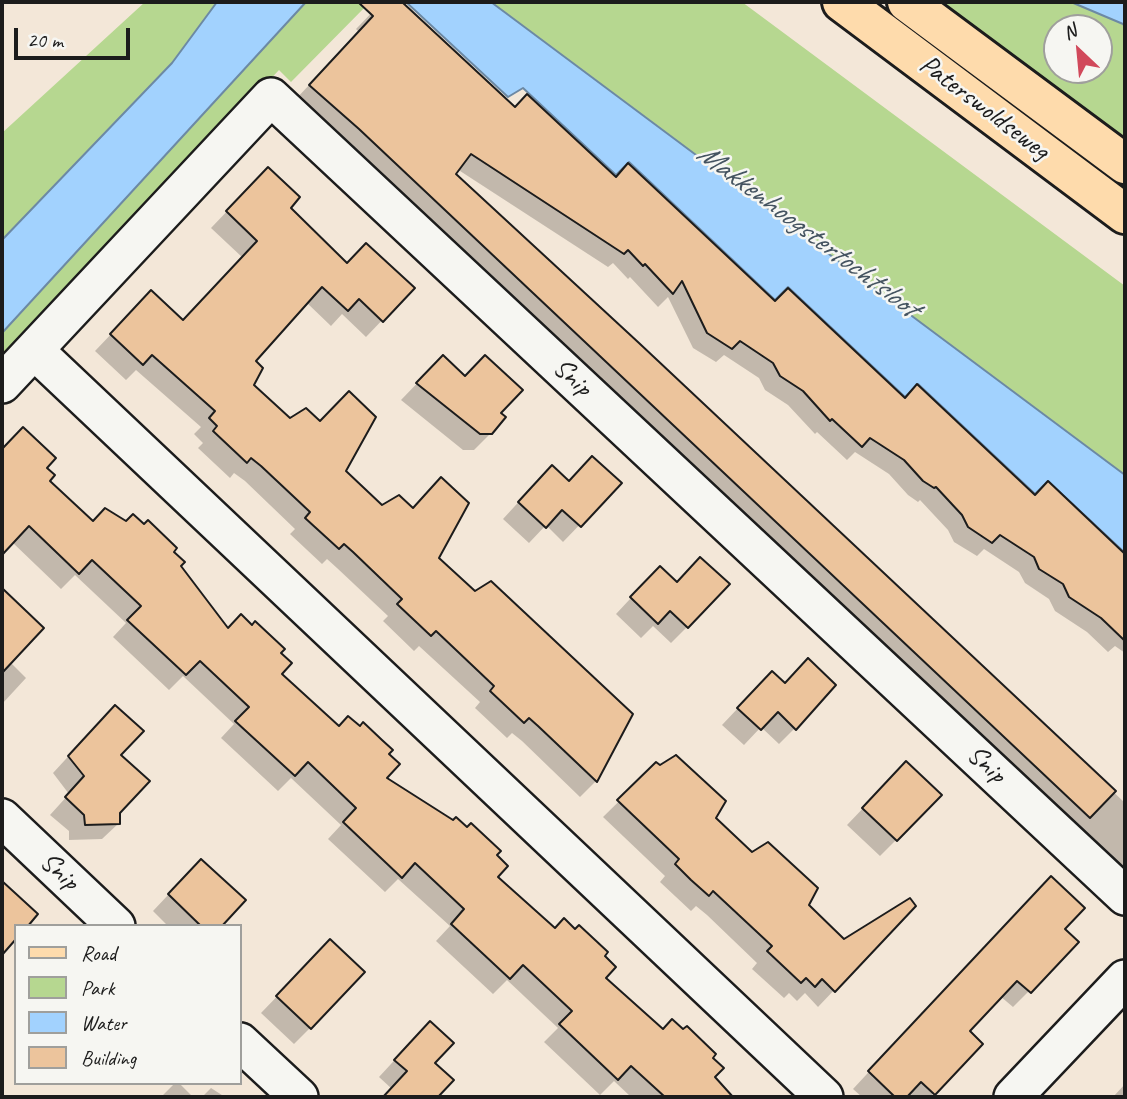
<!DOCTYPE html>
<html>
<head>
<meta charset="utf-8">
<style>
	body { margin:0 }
	#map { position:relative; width:1127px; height:1099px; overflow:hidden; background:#f3e7d8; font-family:Caveat,sans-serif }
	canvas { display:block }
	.frame { position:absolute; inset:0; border:4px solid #1c1c1c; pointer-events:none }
	.legend { position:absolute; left:14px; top:924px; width:228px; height:161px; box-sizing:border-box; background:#f6f6f2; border:2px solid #9f9f9c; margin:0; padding:9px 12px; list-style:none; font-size:21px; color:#1c1c1c }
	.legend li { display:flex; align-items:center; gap:14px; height:35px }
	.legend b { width:35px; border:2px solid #9f9f9c }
	.north { position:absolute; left:1043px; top:14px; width:70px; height:70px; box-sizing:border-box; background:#f6f6f2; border:2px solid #9f9f9c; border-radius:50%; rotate:334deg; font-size:19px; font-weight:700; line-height:28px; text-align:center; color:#1c1c1c }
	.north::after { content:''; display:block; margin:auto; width:24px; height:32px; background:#d1495b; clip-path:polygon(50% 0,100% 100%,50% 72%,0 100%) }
	.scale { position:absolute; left:14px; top:28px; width:116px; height:32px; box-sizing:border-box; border:4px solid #1c1c1c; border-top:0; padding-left:9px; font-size:21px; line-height:24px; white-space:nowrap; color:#1c1c1c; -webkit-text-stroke:5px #f6f6f2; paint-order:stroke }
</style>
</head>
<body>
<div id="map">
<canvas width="1127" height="1099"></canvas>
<div class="frame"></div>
<ul class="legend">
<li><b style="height:9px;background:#fedbac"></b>Road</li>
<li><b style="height:19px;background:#b6d790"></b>Park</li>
<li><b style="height:19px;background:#a2d2fe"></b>Water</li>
<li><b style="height:19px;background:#ecc49c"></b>Building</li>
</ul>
<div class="north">N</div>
<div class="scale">20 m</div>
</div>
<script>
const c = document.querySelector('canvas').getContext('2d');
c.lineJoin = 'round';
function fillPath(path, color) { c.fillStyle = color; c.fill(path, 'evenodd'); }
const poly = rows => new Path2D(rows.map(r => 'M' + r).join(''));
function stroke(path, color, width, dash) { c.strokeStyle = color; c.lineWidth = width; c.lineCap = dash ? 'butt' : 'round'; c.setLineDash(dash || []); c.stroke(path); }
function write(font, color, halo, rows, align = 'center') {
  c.font = font + ' Caveat,sans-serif'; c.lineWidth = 5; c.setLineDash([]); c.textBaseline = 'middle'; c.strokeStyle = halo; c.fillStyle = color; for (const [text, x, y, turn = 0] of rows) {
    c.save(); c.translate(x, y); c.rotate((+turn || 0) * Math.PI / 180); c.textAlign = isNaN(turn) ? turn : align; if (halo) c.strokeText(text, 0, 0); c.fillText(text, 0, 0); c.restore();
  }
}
const green = poly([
	[145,2,217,2,172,63,2,240,2,133],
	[306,2,370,2,291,82,279,70,2,364,2,333],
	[491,2,742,2,1125,286,1125,475],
	[936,2,1071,2,1123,24,1125,27,1125,142],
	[1057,28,1099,28,1099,70,1057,70]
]);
const water = poly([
	[217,2,306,2,2,333,2,240,172,63,217,2],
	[406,2,491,2,1125,475,1125,553,1048,481,1035,494,918,384,905,397,788,287,775,300,629,162,616,175,523,88,508,97,406,2],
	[1071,2,1125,2,1125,27,1123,24,1071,2]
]);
const shadow = poly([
	[382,2,400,2,514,109,615,179,775,303,1035,497,1048,484,1125,556,1125,653,1115,646,1108,652,1087,632,1055,611,1049,599,1025,583,1019,572,984,549,977,556,954,542,948,530,920,500,918,502,908,495,889,474,855,452,847,460,817,432,815,434,788,405,765,390,759,378,724,355,716,362,693,348,668,297,658,307,630,277,628,279,613,263,608,267,457,169,454,174,913,601,1125,803,1125,878,295,100,359,32,356,29],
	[252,185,288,208,347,265,412,289,366,337,342,314,331,326,306,302,253,361,252,385,475,594,631,715,596,781,580,797,522,741,512,733,507,738,475,708,480,702,419,646,414,651,383,621,388,616,337,568,327,559,322,564,290,534,295,529,245,481,234,473,230,478,198,448,203,443,194,434,201,427,136,370,126,380,95,351,136,308,183,322,243,258,211,228],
	[427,373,499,413,491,433,474,450,463,450,401,400],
	[23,429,44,468,47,481,93,523,171,552,178,566,227,630,279,653,280,674,339,728,387,754,385,778,495,856,495,877,555,930,603,956,603,978,662,1031,710,1058,713,1077,729,1095,727,1097,631,1097,614,1081,600,1095,544,1042,558,1028,507,980,493,994,436,941,450,926,398,879,385,892,328,839,341,825,291,778,278,791,221,738,234,724,183,676,169,690,113,637,126,623,75,575,61,589,12,542,2,553,2,451],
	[536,483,620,483,563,542,546,525,529,543,503,519],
	[644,584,687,627,671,643,653,626,641,638,616,614],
	[2,591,41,628,10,662,26,678,2,704],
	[756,689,795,728,779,744,761,727,744,745,722,725],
	[99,723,119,823,102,839,69,840,69,831,50,815,69,794,53,773],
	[656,765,844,941,914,906,818,1007,805,993,797,1001,789,993,784,998,752,969,757,963,707,915,696,906,691,911,660,882,665,876,603,817],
	[890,780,896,840,880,856,847,825],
	[185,877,220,926,168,926,153,911],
	[1034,894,1063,929,1029,991,1013,1007,1000,996,967,1031,980,1044,930,1097,862,1097,853,1089],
	[314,958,310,1028,294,1044,261,1013],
	[414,1039,433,1063,451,1080,435,1097,384,1097,392,1089,379,1077],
	[175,1083,179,1083,193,1097,161,1097],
	[1125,1084,1125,1097,1113,1097],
	[211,1088,225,1097,202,1097]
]);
const building = poly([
	[358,2,402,2,515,107,527,94,616,177,628,163,775,301,788,288,905,398,917,384,1035,495,1048,481,1125,554,1125,641,1101,618,1069,597,1063,584,1039,569,1034,557,1000,535,992,543,968,527,962,515,936,487,934,488,923,481,904,460,870,438,862,447,832,419,830,421,803,391,780,376,773,363,740,341,732,349,707,333,682,281,673,294,645,264,643,266,628,250,624,254,471,154,456,174,639,343,1116,791,1090,818,359,129,309,85,373,16,358,2],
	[268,167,300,197,291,208,347,263,366,243,415,288,383,322,359,299,348,311,322,287,256,361,263,368,254,385,290,418,306,408,320,421,349,391,376,417,346,471,382,505,399,495,413,508,441,477,469,503,439,558,475,591,491,581,633,714,597,782,538,726,529,718,524,723,490,691,494,686,436,631,431,636,397,604,402,599,353,552,344,544,339,549,305,518,310,512,261,466,251,458,247,463,213,431,217,426,209,418,215,411,152,355,143,365,110,334,151,290,183,320,257,241,226,211,268,167],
	[443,355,465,376,485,355,523,390,501,413,506,417,492,434,480,434,416,383,443,355],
	[23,427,56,458,47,468,55,475,50,481,93,521,105,508,126,521,133,514,144,524,148,520,177,548,174,552,185,562,181,566,228,628,241,614,252,625,255,621,285,649,281,653,292,663,282,674,339,726,348,716,360,726,363,722,382,740,393,750,389,754,400,764,387,778,453,820,456,817,467,827,471,823,501,851,497,855,508,866,498,877,555,928,564,918,575,929,579,925,608,952,605,956,616,967,606,978,663,1029,672,1019,683,1029,687,1026,716,1054,713,1058,724,1068,715,1077,733,1097,665,1097,631,1066,618,1080,559,1024,572,1011,523,965,510,979,451,924,464,909,415,863,402,878,343,822,356,808,308,762,295,776,235,721,249,707,200,661,186,675,127,620,141,606,92,560,79,574,29,526,2,555,2,449,23,427],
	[592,456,622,483,581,527,562,510,546,528,518,502,552,465,569,481,592,456],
	[700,557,730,584,688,628,670,611,658,624,630,597,660,566,677,582,700,557],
	[2,588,44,628,2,673,2,588],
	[808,658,836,685,796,730,778,712,761,730,737,708,772,671,785,683,808,658],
	[115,705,144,731,121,755,150,781,120,813,120,824,85,825,84,815,65,797,84,776,68,756,115,705],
	[676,755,726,801,716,818,752,852,768,842,818,888,809,905,844,939,910,898,916,906,835,992,822,979,815,987,806,978,801,983,767,951,772,946,713,891,709,896,691,880,675,864,679,859,617,800,656,762,660,765,676,755],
	[906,761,942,795,897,841,862,808,906,761],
	[201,859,246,900,222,926,201,926,168,894,201,859],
	[1051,876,1085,908,1065,929,1079,942,1031,993,1017,981,970,1031,983,1044,935,1095,921,1082,907,1097,895,1097,868,1071,1051,876],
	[2,881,38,914,28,926,16,926,16,939,2,955,2,881],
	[330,939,365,972,311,1029,276,996,330,939],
	[430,1021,454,1043,435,1063,454,1080,438,1097,383,1097,407,1071,394,1060,430,1021]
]);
const minor = poly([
	[34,350,824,1097],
	[2,384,271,97,1125,896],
	[2,818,116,926],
	[240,1042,299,1097],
	[1013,1097,1125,979]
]);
const major = poly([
	[842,2,1125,214],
	[907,2,1125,164]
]);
const streetNames = [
	["Paterswoldseweg",984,108,37],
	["Snip",572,378,43],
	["Snip",986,765,43],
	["Snip",59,872,43]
];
const waterNames = [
	["Makkenhoogstertochtsloot",807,231,37]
];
fillPath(green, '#b6d790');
fillPath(water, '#a2d2fe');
stroke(water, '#6c89a4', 2);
fillPath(shadow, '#0003');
fillPath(building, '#ecc49c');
stroke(building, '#1c1c1c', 2);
stroke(minor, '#1c1c1c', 42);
stroke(major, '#1c1c1c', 44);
stroke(minor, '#f6f6f2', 37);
stroke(major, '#fedbac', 38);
write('28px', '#1c1c1c', '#f6f6f2', streetNames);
write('italic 30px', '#445360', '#f6f6f2', waterNames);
</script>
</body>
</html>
